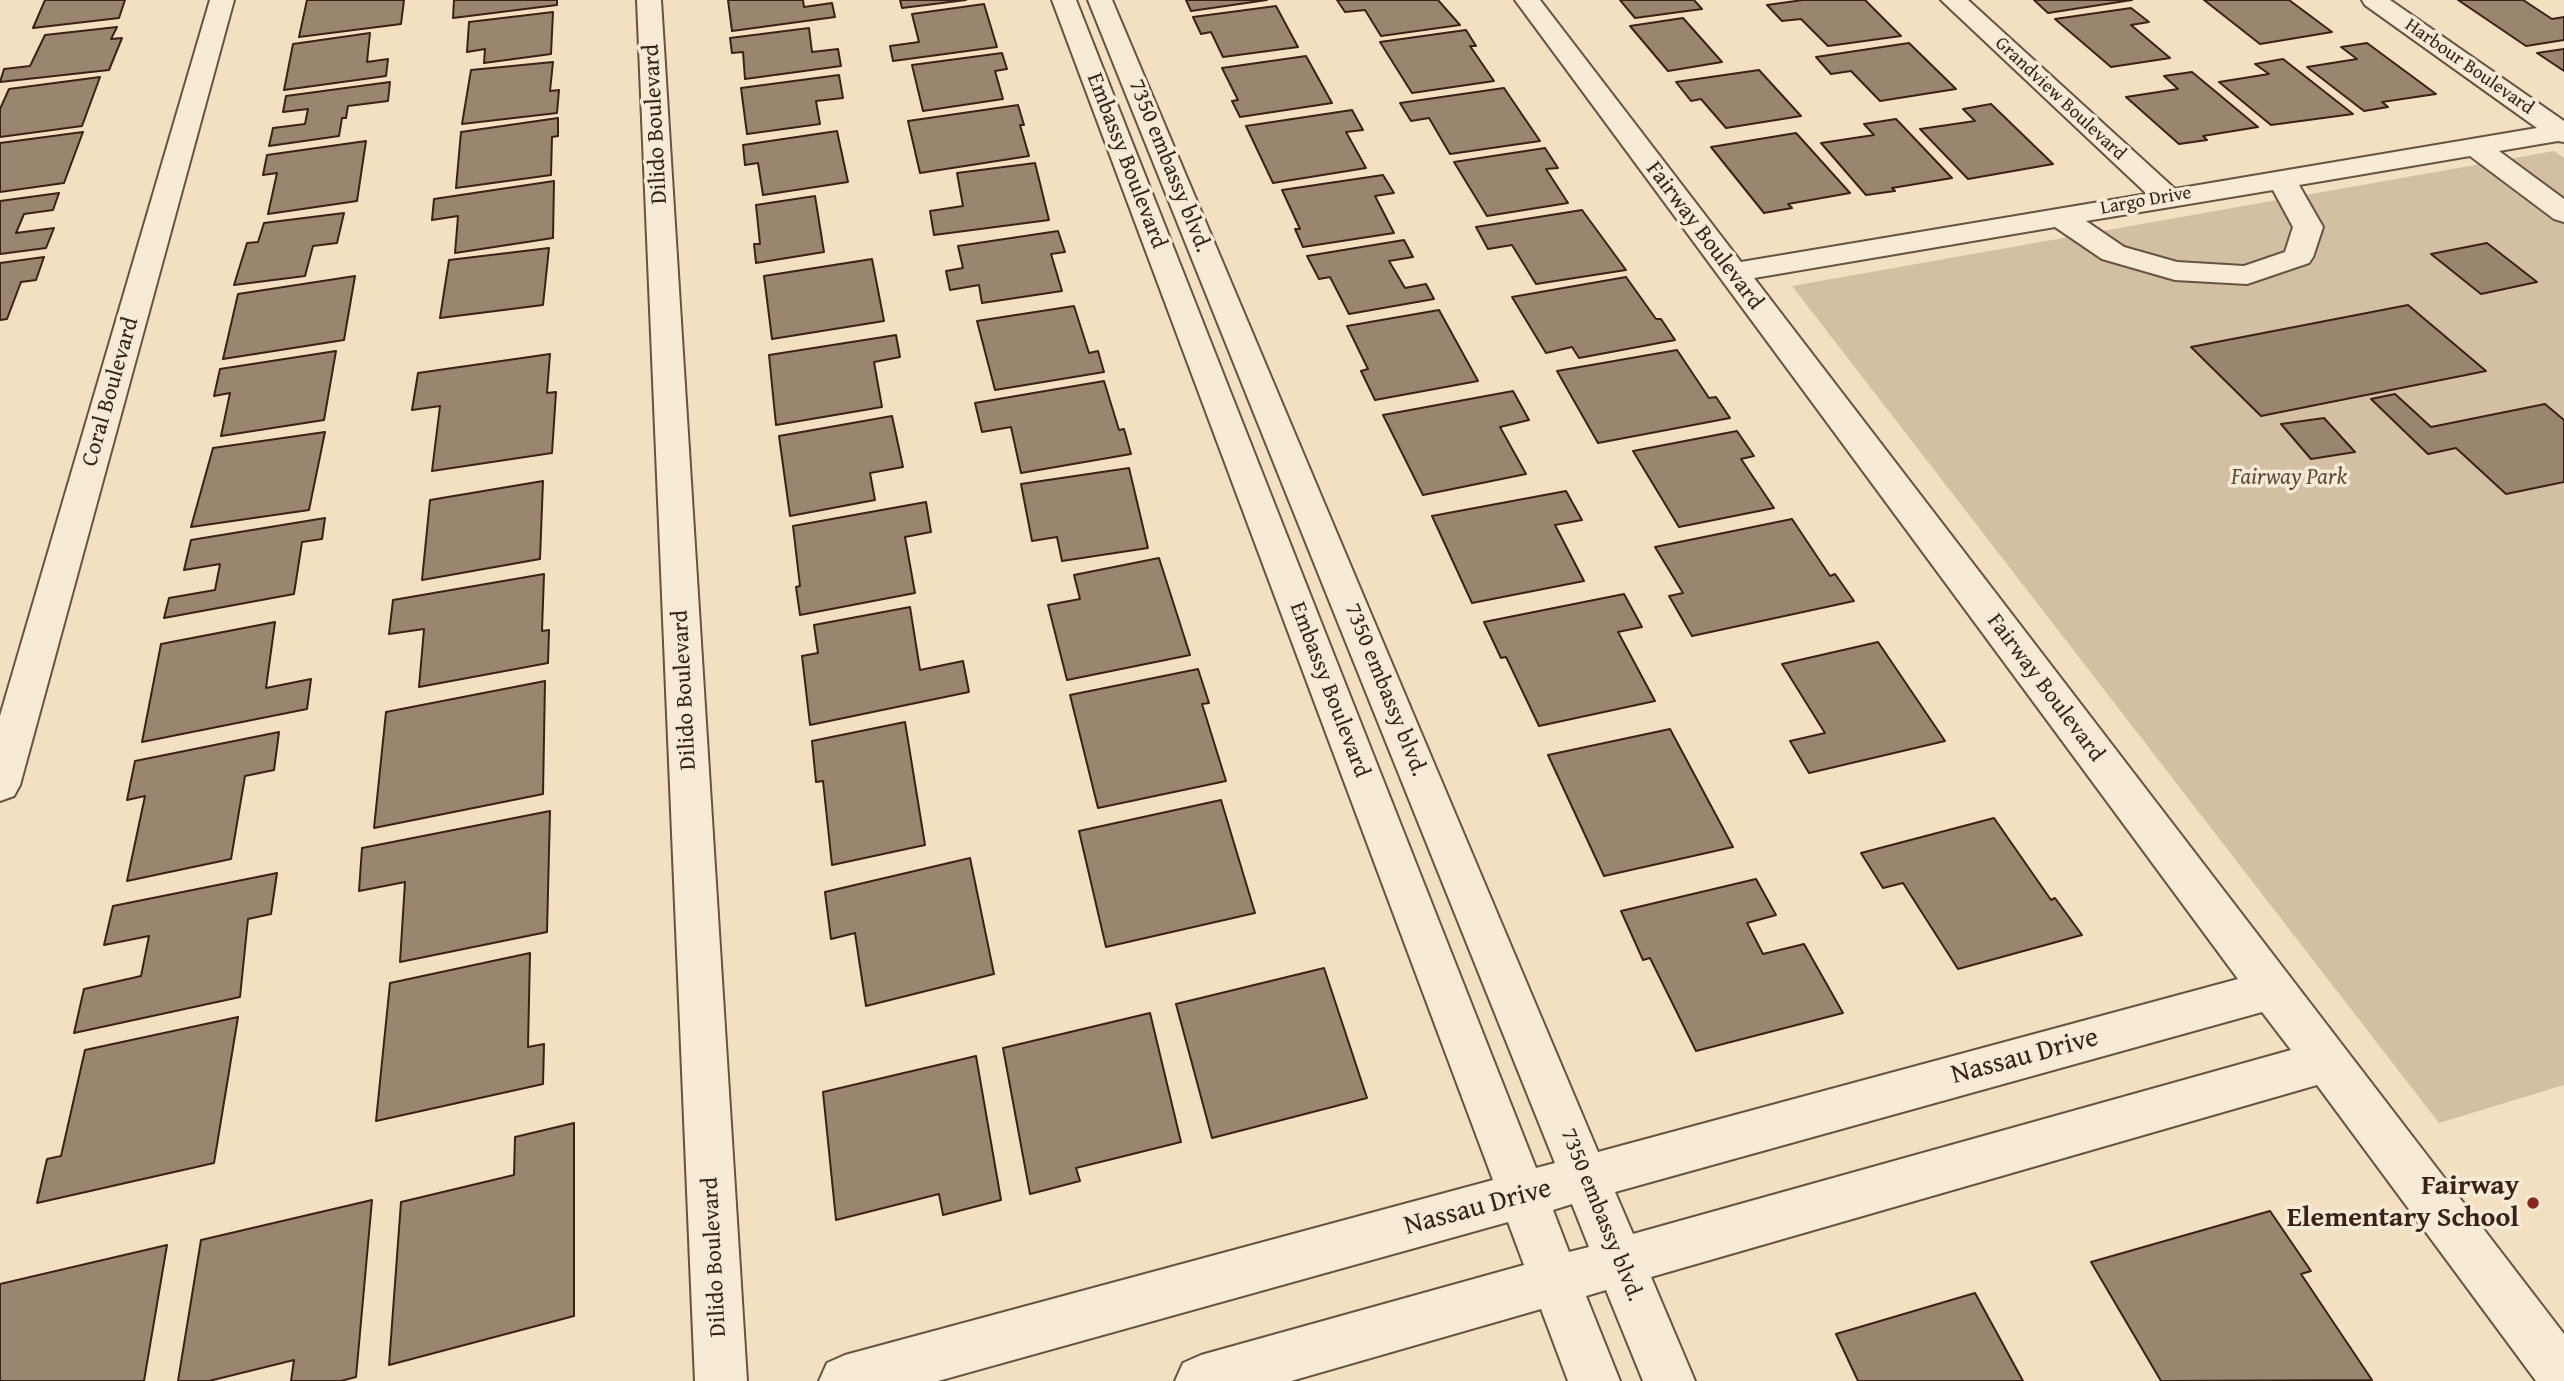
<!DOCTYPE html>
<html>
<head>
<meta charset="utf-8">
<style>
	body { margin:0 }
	canvas { display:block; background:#f2e0c0 }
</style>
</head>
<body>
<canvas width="2564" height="1381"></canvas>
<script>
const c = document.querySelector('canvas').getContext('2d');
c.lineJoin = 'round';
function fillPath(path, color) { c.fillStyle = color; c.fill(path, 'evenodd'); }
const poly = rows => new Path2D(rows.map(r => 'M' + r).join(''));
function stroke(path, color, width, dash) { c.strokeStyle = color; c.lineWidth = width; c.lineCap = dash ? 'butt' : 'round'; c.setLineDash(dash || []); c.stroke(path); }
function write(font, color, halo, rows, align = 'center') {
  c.font = font + ' "Gentium Book Plus",serif'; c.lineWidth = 7; c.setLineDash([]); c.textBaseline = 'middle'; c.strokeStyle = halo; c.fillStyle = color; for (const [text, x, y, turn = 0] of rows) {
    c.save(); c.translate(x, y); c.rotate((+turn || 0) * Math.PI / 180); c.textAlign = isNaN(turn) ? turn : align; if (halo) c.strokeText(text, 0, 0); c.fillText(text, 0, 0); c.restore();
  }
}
const green = poly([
	[2554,151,2564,158,2564,1085,2439,1123,1792,286]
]);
const building = poly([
	[45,0,125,0,119,18,33,28,45,0],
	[307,0,404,0,401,24,299,37,307,0],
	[454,0,557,0,557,5,453,18,454,0],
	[728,0,803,0,804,7,832,3,835,17,732,31,728,0],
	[900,0,966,0,902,8,900,0],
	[1186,0,1267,0,1191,11,1186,0],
	[1337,0,1438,0,1460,25,1381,36,1365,10,1345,12,1337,0],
	[1620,0,1694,0,1702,9,1635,18,1620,0],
	[1803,0,1865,0,1901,36,1828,46,1801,19,1782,21,1767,5,1803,0],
	[2034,0,2132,0,2048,13,2034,0],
	[2204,0,2289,0,2332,32,2260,44,2204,0],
	[2458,0,2523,0,2552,19,2564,17,2564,40,2526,46,2458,0],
	[984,4,997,47,893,61,890,46,919,42,912,14,984,4],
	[1276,6,1298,47,1223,57,1211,32,1201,34,1193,17,1276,6],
	[2131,8,2149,22,2131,25,2170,58,2111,67,2055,19,2131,8],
	[553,12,551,54,484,63,485,49,467,52,469,22,553,12],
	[1683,18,1722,62,1668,71,1630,26,1683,18],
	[117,27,111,39,122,38,109,70,0,82,4,69,30,66,45,35,117,27],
	[809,28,812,52,838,49,841,66,745,79,743,52,732,53,730,38,809,28],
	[1466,30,1476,46,1470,46,1494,81,1412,93,1380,42,1466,30],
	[370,33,367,62,388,59,386,76,284,90,293,44,370,33],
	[1909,43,1956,89,1880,101,1851,71,1831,74,1816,57,1909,43],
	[2367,43,2436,94,2382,102,2388,107,2364,111,2307,67,2357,59,2341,47,2367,43],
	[2564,49,2564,71,2537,53,2564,49],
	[1002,53,1007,69,995,71,1003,99,923,111,912,65,1002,53],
	[1306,56,1332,103,1240,117,1232,101,1238,100,1222,68,1306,56],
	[2283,59,2353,114,2271,125,2219,82,2269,74,2255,64,2283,59],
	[553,62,550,91,559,90,557,113,462,124,471,70,553,62],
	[1759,70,1801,116,1726,128,1701,99,1691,101,1676,82,1759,70],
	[2192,72,2258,127,2203,136,2207,140,2179,144,2126,97,2178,89,2164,76,2192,72],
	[839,75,843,98,816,101,820,124,747,134,741,88,839,75],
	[100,77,82,126,0,137,0,109,9,89,100,77],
	[390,82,388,101,348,106,346,118,342,118,339,136,269,146,273,128,305,124,308,109,283,112,286,96,390,82],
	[1504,88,1540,141,1450,154,1429,118,1411,121,1400,103,1504,88],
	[1991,104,2053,164,1968,179,1920,129,1975,121,1963,109,1991,104],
	[1018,105,1024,125,1020,125,1029,156,920,173,908,121,1018,105],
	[1352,110,1363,130,1346,132,1366,168,1273,183,1246,126,1352,110],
	[558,118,558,136,552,137,551,175,456,188,461,132,558,118],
	[1896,119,1952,178,1892,188,1895,191,1866,195,1821,143,1874,135,1864,124,1896,119],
	[837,131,848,182,763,195,758,163,745,165,743,145,837,131],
	[83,132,64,183,0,192,0,143,83,132],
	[1796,133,1850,193,1788,204,1792,208,1764,213,1711,147,1796,133],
	[366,141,357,201,268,214,277,173,263,175,267,155,366,141],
	[1545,148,1558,168,1546,169,1568,203,1487,216,1454,162,1545,148],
	[1035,163,1049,220,934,235,930,211,963,206,957,173,1035,163],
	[1383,175,1394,193,1375,196,1394,233,1303,247,1295,229,1300,229,1282,190,1383,175],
	[554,181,553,238,455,253,458,216,432,220,434,199,554,181],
	[59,193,53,210,24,214,16,233,54,228,46,248,0,254,0,201,59,193],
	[815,196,824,252,756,263,754,244,760,244,756,205,815,196],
	[1582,210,1626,270,1536,284,1512,245,1488,249,1476,227,1582,210],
	[344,213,337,243,313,246,305,276,234,285,247,243,258,242,264,223,344,213],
	[1058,231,1065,252,1051,254,1062,291,982,303,979,285,950,290,946,271,963,268,958,246,1058,231],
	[1404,240,1413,257,1389,261,1405,288,1426,284,1434,299,1349,314,1330,277,1319,279,1307,256,1404,240],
	[2487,243,2537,282,2481,294,2431,254,2487,243],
	[549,248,543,305,440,318,449,260,549,248],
	[44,257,36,280,21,282,7,319,0,320,0,263,44,257],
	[872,259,884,321,772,339,764,276,872,259],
	[355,276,344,340,223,359,238,294,355,276],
	[1626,277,1656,319,1661,319,1675,340,1579,358,1572,347,1546,353,1512,297,1626,277],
	[2408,305,2486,371,2261,416,2191,347,2408,305],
	[1074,306,1089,353,1098,351,1104,372,995,390,977,321,1074,306],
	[1439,310,1478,381,1375,400,1361,371,1368,369,1347,326,1439,310],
	[896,335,900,357,874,362,882,407,776,425,769,355,896,335],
	[1677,350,1709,398,1716,397,1730,418,1598,443,1557,371,1677,350],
	[336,351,324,420,221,436,230,393,214,396,220,369,336,351],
	[550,354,547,393,556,392,552,453,432,471,440,406,412,410,418,373,550,354],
	[1104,381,1119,430,1124,429,1131,454,1021,473,1011,427,982,432,975,403,1104,381],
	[1513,391,1529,420,1500,427,1526,474,1423,495,1383,415,1513,391],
	[2395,394,2431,427,2545,404,2564,420,2564,482,2506,494,2456,448,2428,454,2371,399,2395,394],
	[892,416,903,467,870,473,875,500,790,516,779,436,892,416],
	[2324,418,2355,452,2311,459,2281,424,2324,418],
	[1737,431,1754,456,1741,459,1774,508,1679,527,1633,451,1737,431],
	[325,432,309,510,191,527,213,448,325,432],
	[1129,468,1148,548,1062,561,1057,537,1032,541,1021,484,1129,468],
	[543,481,540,559,422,580,430,500,543,481],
	[1566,491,1582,520,1555,525,1584,581,1472,603,1432,516,1566,491],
	[926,502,931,532,905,537,915,593,800,615,796,587,800,586,793,526,926,502],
	[325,518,322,539,302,542,294,594,164,618,169,598,215,590,220,564,184,570,191,540,325,518],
	[1792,519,1830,576,1835,574,1854,601,1692,636,1669,596,1683,593,1655,547,1792,519],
	[1159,558,1190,655,1067,680,1048,605,1080,599,1074,575,1159,558],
	[544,574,542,631,549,630,548,663,419,687,424,629,389,634,393,600,544,574],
	[1624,594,1642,627,1618,632,1655,701,1539,726,1506,657,1501,658,1484,622,1624,594],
	[910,607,920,670,963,661,969,692,810,725,802,656,818,653,814,625,910,607],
	[275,622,266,688,311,679,307,709,142,742,161,644,275,622],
	[1878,642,1945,741,1809,773,1790,741,1825,733,1782,664,1878,642],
	[1198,669,1209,703,1202,704,1226,781,1098,808,1070,695,1198,669],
	[545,681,543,794,374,828,386,712,545,681],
	[905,722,925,845,832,865,823,781,816,782,812,741,905,722],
	[1670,729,1733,847,1604,876,1548,755,1670,729],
	[279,732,274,770,245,776,231,859,127,881,145,796,127,800,135,761,279,732],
	[1221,800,1255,913,1106,947,1079,831,1221,800],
	[550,811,547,932,400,962,405,882,359,891,362,848,550,811],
	[1994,818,2051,900,2055,898,2082,935,1958,969,1903,883,1883,888,1861,853,1994,818],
	[970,858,994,974,866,1006,855,933,831,939,825,892,970,858],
	[277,873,271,914,248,919,240,997,74,1033,84,989,141,976,149,936,104,945,113,906,277,873],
	[1756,879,1776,915,1747,923,1763,954,1804,944,1843,1013,1696,1051,1650,958,1643,960,1621,911,1756,879],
	[530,953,528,1047,544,1044,543,1084,376,1121,390,983,530,953],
	[1324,968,1367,1098,1212,1138,1176,1004,1324,968],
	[1150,1013,1181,1142,1076,1168,1080,1181,1030,1194,1003,1048,1150,1013],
	[238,1017,214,1163,37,1203,47,1159,61,1156,85,1050,238,1017],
	[976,1056,1001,1200,943,1215,939,1194,836,1220,823,1092,976,1056],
	[574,1123,574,1316,389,1365,401,1202,514,1175,515,1137,574,1123],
	[372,1200,356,1377,341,1381,291,1381,294,1360,209,1381,178,1381,201,1240,372,1200],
	[2270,1211,2311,1271,2301,1274,2372,1380,2161,1381,2091,1262,2270,1211],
	[167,1245,144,1381,0,1381,0,1284,167,1245],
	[1975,1293,2023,1381,1858,1381,1836,1334,1975,1293]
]);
const minor = poly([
	[210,0,234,0,20,785,14,796,0,801,0,716,210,0],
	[637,0,661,0,747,1381,695,1381,637,0],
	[1052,0,1076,0,1536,1168,1555,1163,1088,0,1112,0,1598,1152,2238,979,1515,0,1540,0,1741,262,2147,194,1941,0,1968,0,2175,189,2537,128,2365,5,2362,0,2390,0,2564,121,2564,142,2558,141,2499,151,2564,199,2564,222,2554,219,2470,156,2299,185,2323,227,2313,257,2309,263,2247,284,2175,280,2102,259,2055,227,1754,278,2564,1334,2564,1381,2536,1381,2317,1085,1651,1277,1695,1381,1643,1381,1606,1290,1586,1296,1620,1381,1568,1381,1541,1309,1291,1381,1175,1381,1183,1363,1201,1355,1524,1265,1508,1222,938,1381,819,1381,827,1363,845,1355,1493,1180,1052,0],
	[2273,190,2293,227,2285,252,2244,266,2177,262,2124,247,2086,221,2273,190],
	[2262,1012,2291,1050,1633,1234,1615,1192,2262,1012],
	[1572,1204,1589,1247,1569,1252,1553,1210,1572,1204]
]);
const markers = [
	[2533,1203,7,"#8f2418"]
];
const farStreetnames = [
	["Harbour Boulevard",2469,67,35],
	["Grandview Boulevard",2060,99,43],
	["Largo Drive",2146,201,-10]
];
const streetNames = [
	["Dilido Boulevard",656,124,-93],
	["Embassy Boulevard",1126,161,69],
	["7350 embassy blvd.",1169,166,68],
	["Fairway Boulevard",1704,236,53],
	["Coral Boulevard",111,392,-74],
	["Fairway Boulevard",2045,688,53],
	["Dilido Boulevard",685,690,-93],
	["Embassy Boulevard",1329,690,69],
	["7350 embassy blvd.",1385,690,68],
	["7350 embassy blvd.",1601,1215,68],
	["Dilido Boulevard",715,1257,-93]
];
const parkNames = [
	["Fairway Park",2289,478]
];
const nearStreetnames = [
	["Nassau Drive",2025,1057,-15],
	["Nassau Drive",1478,1208,-15]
];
const nearPoinames = [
	["Fairway",2519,1187],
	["Elementary School",2519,1219]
];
fillPath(green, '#d3c0a3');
fillPath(building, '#9a856e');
stroke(building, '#3a2216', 2);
stroke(minor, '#685240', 4);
fillPath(minor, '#f7ebd6');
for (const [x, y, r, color] of markers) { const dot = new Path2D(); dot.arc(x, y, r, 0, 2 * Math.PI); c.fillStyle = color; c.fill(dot); stroke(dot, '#f7ebd6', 2.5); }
write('19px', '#3a2216', '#f7ebd6', farStreetnames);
write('23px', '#3a2216', '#f7ebd6', streetNames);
write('italic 23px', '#604a39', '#f7ebd6', parkNames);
write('28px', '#3a2216', '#f7ebd6', nearStreetnames);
write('bold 28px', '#3a2216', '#f7ebd6', nearPoinames, 'right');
</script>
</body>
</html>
